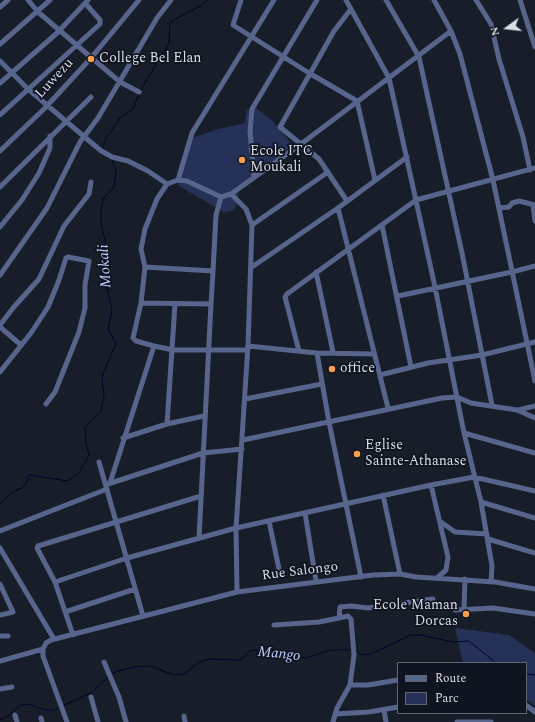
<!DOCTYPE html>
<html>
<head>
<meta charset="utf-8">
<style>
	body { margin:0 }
	#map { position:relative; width:535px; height:722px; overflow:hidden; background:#181d2a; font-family:Spectral,serif }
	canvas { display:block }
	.legend { position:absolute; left:397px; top:662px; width:130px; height:52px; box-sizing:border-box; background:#0f1420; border:1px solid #606570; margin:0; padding:5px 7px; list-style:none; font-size:12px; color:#dadee8 }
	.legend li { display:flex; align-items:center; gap:8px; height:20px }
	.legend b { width:20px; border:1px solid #606570 }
	.north { position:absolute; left:487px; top:8px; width:40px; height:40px; -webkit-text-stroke:3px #0f1420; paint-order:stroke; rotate:255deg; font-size:11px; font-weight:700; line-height:16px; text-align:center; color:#dadee8 }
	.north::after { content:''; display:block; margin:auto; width:14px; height:18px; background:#dadee8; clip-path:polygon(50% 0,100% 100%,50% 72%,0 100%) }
</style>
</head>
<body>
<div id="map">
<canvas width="535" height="722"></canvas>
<ul class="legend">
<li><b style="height:5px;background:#57658c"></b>Route</li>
<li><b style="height:11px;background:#253157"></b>Parc</li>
</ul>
<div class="north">N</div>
</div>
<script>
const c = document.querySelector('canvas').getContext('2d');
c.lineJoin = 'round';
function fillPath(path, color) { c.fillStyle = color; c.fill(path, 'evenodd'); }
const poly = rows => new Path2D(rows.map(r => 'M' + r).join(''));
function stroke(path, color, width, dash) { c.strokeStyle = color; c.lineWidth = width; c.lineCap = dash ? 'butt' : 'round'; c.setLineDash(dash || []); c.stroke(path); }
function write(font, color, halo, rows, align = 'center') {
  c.font = font + ' Spectral,serif'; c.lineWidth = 3.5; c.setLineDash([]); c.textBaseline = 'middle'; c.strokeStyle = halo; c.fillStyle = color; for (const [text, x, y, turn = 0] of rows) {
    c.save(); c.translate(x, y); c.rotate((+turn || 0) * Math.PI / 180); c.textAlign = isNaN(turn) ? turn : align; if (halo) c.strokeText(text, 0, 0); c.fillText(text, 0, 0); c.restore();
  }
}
const green = poly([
	[253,106,273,121,293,146,239,190,236,207,232,211,224,212,179,186,177,179,189,139,218,129,245,123,247,110],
	[455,628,509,635,535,653,535,706,526,699,526,663,463,663]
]);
const stream = poly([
	[140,91,169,43,170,22,202,5,207,0],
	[106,151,103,148,106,138,120,118,133,109,139,94],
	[0,504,13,492,22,488,27,482,29,475,68,481,79,473,89,455,86,443,85,427,101,411,104,394,102,382,103,373,116,344,108,329,112,310,105,279,104,265,107,249,101,223,101,209,104,198,114,187,116,172,112,159],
	[356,650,361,655,371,654,411,635,420,635,453,642,469,641,496,663],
	[112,673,133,667,150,666,174,675,184,674,199,662,209,659,240,660,250,651,254,650,306,658,331,650,351,650],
	[526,674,535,675],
	[62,706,91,693,108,677],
	[0,720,7,717,19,706,27,704,46,710,55,710,60,707]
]);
const minor = poly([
	[28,0,38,12,120,82,139,92],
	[241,0,233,25,309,73,357,101,375,180],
	[346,0,389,78,435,287,464,433,481,502,492,566,491,582],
	[386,0,419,57,462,253,492,405],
	[434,0,451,31,460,54,493,180,535,381],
	[476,0,491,24,499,59,523,137,530,170],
	[520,0,535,47],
	[0,7,8,0],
	[0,44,50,0],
	[0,61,28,89,100,150,112,157,128,161,148,171,167,184,178,180,187,181,221,197,231,194,301,144,451,31],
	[0,83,57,33,88,0],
	[0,115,100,24,100,20,85,3],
	[0,151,45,108,91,58,139,0],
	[254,177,250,131,252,109,317,0],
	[178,180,192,133,274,0],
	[0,187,91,97],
	[231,194,246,209,252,225,248,346,236,528,237,592],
	[221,197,216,215,213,271,145,267,141,303,133,338,136,341,154,346,173,350,248,350],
	[347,201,319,159,280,127,334,31,351,9],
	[533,205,535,221],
	[338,208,388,408],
	[499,208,509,207,512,203,519,201,535,205],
	[252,225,328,172],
	[382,225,411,367],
	[0,227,22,200,39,173,50,148,50,136],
	[145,267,141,249,145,229,157,199,167,184],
	[252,267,338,208,407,157],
	[316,272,333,352],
	[0,275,47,208,80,142,98,118,157,18,171,0],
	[398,296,512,272,535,266],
	[141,303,211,304,213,271],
	[0,325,13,308,39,279,64,226,89,194,91,182],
	[0,327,21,345],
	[248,346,317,353,374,354],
	[299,351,285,297,287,294,416,200,535,168],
	[317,353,329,422,361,577],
	[0,372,31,333,48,307,59,280,66,258,68,257,89,261,85,285,85,308,79,332,55,392,46,404],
	[380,375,428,363,482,355,535,342],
	[245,399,322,384],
	[518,410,535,406],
	[167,424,204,416],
	[464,433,535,453],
	[123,438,167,424,175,304],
	[243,440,442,398,457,397,471,403,517,410,535,418],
	[99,462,143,616],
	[110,483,154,346],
	[108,484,203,453,242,449],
	[431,485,448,557,446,570,438,577],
	[383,495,400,574],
	[481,502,535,518],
	[305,513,316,581],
	[269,521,279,569],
	[441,522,455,532,487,534],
	[0,531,107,489],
	[199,538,211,304],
	[488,539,535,553],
	[0,548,54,639],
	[55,582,127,558,236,528,431,485,474,477,535,491],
	[0,584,13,612,0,615],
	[464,609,465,579],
	[455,610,493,608,535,614],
	[65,612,135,589],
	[274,625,319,622,339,618,340,607,351,606,368,608,433,599],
	[73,635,55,582,37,548,38,546,201,496],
	[0,636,8,636],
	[0,661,43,649],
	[104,662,119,697,126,722],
	[350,685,368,685,398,680],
	[0,689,12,687],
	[91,697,98,722],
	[526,705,535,712],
	[384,710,386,722],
	[335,714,369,712,398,707],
	[15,715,17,722],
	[184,716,185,722],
	[41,718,42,722],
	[67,722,43,656,43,649,46,643,51,640,237,592,373,575,400,574,416,577,495,582,535,589],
	[333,722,337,708,350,685,354,655,351,619,348,616,339,618],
	[457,722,491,722]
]);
const markers = [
	[91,59,4,"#fa9f4f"],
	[242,160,4,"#fa9f4f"],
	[332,369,4,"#fa9f4f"],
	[357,454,4,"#fa9f4f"],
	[466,614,4,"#fa9f4f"]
];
const poiNames = [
	["College Bel Elan",99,59],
	["Ecole ITC",250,152],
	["Moukali",250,168],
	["office",340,369],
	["Eglise",365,446],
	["Sainte-Athanase",365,462],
	["Ecole Maman",458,606,"right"],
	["Dorcas",458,622,"right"]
];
const streetNames = [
	["Luwezu",55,79,-47],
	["Rue Salongo",300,572,-7]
];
const waterNames = [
	["Mokali",106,266,-94],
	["Mango",279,655,6]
];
fillPath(green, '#253157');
stroke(stream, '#02032c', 1);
stroke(minor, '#57658c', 5);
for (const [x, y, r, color] of markers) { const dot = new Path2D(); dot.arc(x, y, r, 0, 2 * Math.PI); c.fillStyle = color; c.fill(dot); stroke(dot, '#0f1420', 1.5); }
write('14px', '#dadee8', '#0f1420', poiNames, 'left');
write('14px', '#dadee8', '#0f1420', streetNames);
write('italic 15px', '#bfd0ff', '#0f1420', waterNames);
</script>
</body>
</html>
